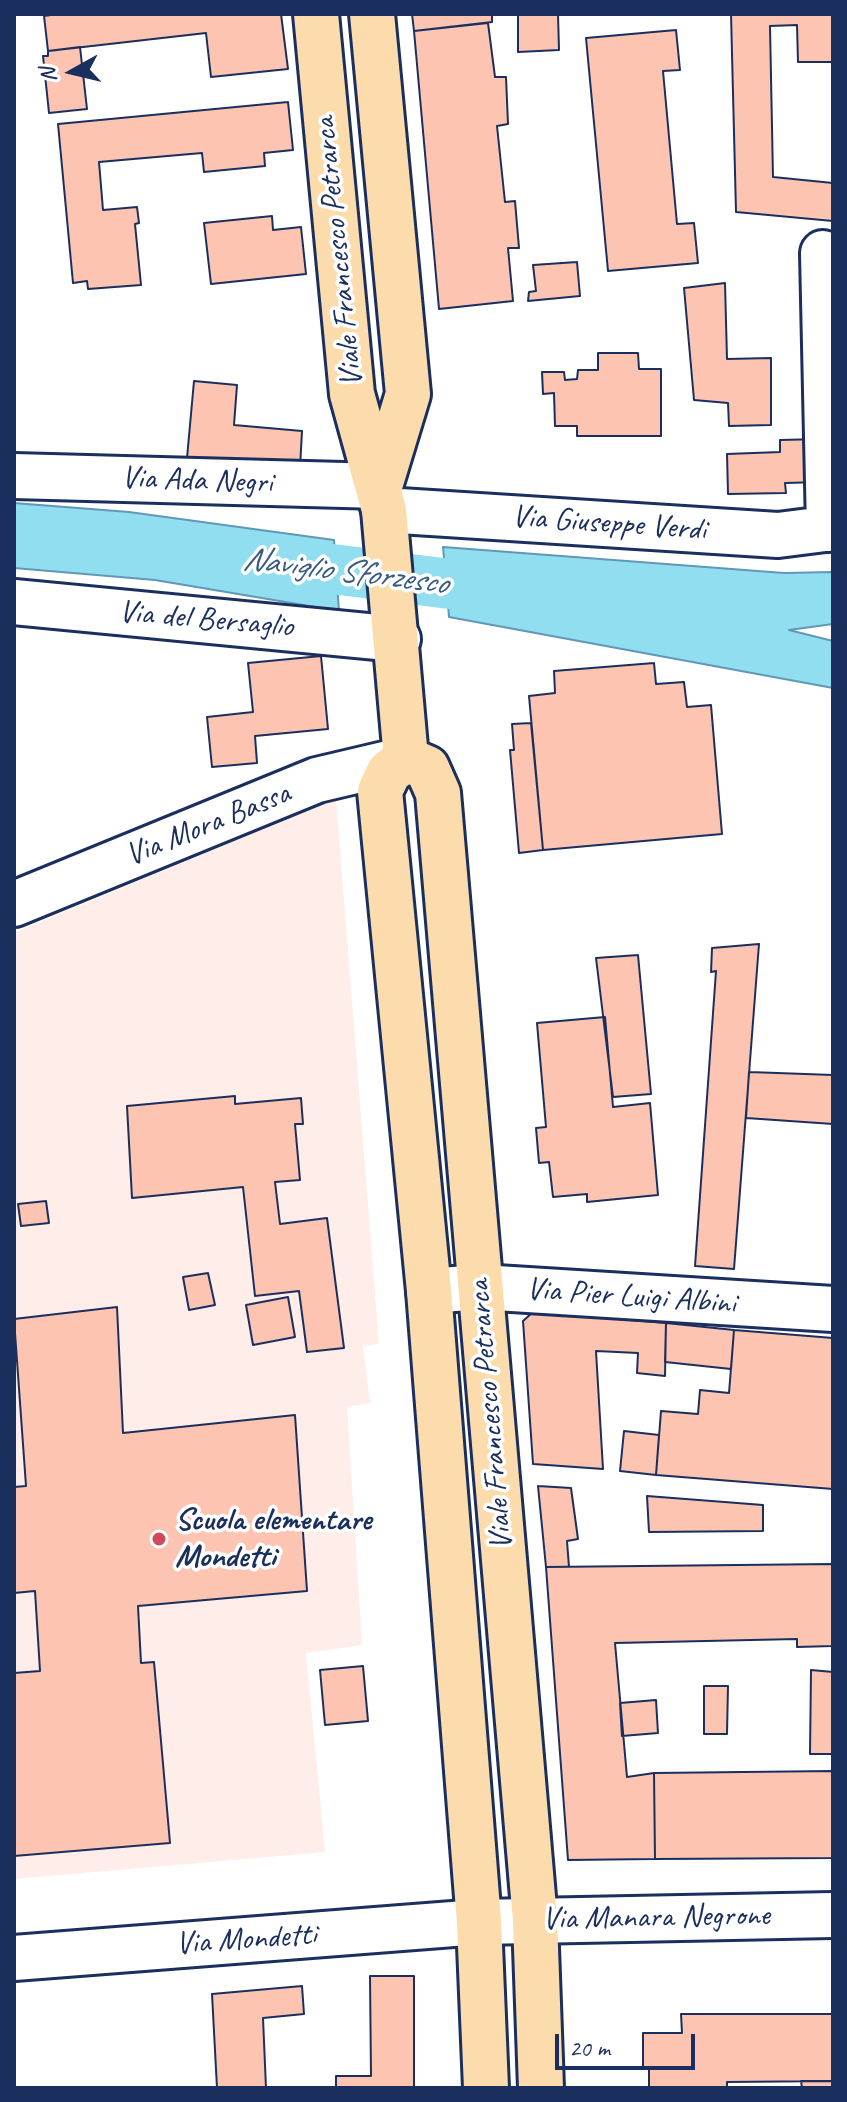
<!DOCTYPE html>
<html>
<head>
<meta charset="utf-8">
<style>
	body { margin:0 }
	#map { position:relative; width:847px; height:2102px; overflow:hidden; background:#fff; font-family:Caveat,sans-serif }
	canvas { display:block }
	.frame { position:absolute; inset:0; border:16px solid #1b2f5e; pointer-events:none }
	.north { position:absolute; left:32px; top:32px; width:80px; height:80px; -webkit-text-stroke:6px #fff; paint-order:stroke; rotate:262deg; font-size:22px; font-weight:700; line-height:32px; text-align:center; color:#1b2f5e }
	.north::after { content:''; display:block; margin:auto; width:28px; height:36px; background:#1b2f5e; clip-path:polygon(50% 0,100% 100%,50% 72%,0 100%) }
	.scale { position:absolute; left:555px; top:2034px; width:140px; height:36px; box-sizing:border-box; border:4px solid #1b2f5e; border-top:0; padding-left:10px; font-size:24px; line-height:28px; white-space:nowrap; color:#1b2f5e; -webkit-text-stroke:6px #fff; paint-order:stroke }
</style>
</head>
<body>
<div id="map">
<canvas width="847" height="2102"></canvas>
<div class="frame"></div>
<div class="north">N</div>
<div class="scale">20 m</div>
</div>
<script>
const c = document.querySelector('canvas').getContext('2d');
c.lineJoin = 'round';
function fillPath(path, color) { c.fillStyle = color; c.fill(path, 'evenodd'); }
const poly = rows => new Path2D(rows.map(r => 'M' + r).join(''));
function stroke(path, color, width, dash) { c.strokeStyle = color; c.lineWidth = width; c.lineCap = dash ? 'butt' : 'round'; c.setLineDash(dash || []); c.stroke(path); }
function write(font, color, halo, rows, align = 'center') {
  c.font = font + ' Caveat,sans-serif'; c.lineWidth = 7; c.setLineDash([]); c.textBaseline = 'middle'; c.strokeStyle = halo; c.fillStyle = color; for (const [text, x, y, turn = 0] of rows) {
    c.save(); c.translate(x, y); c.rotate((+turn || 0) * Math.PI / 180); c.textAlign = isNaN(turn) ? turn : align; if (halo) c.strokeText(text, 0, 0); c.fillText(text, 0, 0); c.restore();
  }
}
const built = poly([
	[336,799,379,1344,363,1346,370,1403,347,1407,362,1645,306,1653,325,1852,14,1879,14,933]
]);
const water = poly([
	[14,503,129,512,334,540,339,611,155,580,14,568,14,503],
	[443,547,784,573,833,572,833,624,789,630,833,641,833,688,449,617,443,547]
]);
const canal = poly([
	[270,561,512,592]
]);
const building = poly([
	[58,14,281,14,288,69,211,77,206,33,48,51,44,16,58,14],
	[412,14,492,14,492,22,414,31,412,14],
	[518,14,565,14,558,14,559,50,518,52,518,14],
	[731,14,833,14,833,62,798,62,797,25,770,26,773,177,833,183,833,221,736,212,731,14],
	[488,23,495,77,506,77,508,124,497,126,505,202,515,201,519,248,508,248,513,301,439,309,414,31,488,23],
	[676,30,680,70,663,71,677,224,694,223,698,263,608,271,586,38,676,30],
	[80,47,87,109,49,113,43,56,48,56,48,51,80,47],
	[288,102,293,150,264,153,265,166,204,172,202,153,99,162,103,210,137,207,139,223,135,224,141,285,88,289,87,281,73,283,58,124,288,102],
	[272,216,273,230,301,227,306,274,211,284,204,223,272,216],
	[577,262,580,296,528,301,529,292,536,291,533,265,577,262],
	[725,283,727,359,771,358,771,425,729,426,728,403,694,400,684,288,725,283],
	[598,353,638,353,639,369,661,369,661,436,577,436,577,426,555,426,554,393,543,394,542,372,564,372,565,380,577,379,578,370,598,370,598,353],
	[194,381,237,385,234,425,302,431,300,468,187,458,194,381],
	[821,439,822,482,785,483,786,493,728,494,727,454,780,452,780,440,821,439],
	[321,656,328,729,255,736,257,763,212,767,207,717,253,712,248,663,321,656],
	[654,663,656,684,684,682,687,707,711,705,722,834,543,850,529,696,555,693,554,671,654,663],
	[531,723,543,850,519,853,510,750,514,750,512,724,531,723],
	[759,944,734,1269,695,1266,716,971,711,972,712,948,759,944],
	[638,955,651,1094,613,1097,596,958,638,955],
	[605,1017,613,1107,650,1103,658,1195,587,1202,587,1194,553,1197,549,1162,539,1163,536,1128,546,1127,537,1023,605,1017],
	[749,1072,833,1075,833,1124,746,1118,749,1072],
	[235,1096,235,1104,301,1098,303,1124,295,1124,300,1180,275,1182,280,1224,327,1218,344,1348,307,1352,299,1291,255,1296,243,1187,132,1198,127,1106,235,1096],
	[46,1201,49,1223,21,1226,18,1204,46,1201],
	[208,1273,215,1305,189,1310,183,1277,208,1273],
	[288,1297,295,1337,253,1345,246,1305,288,1297],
	[117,1307,123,1433,295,1415,307,1591,138,1606,141,1663,154,1662,170,1843,14,1856,14,1673,40,1671,35,1591,14,1593,14,1487,26,1486,14,1319,117,1307],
	[533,1312,666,1323,665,1376,637,1373,638,1353,596,1351,603,1469,533,1464,523,1321,533,1312],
	[666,1323,734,1330,731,1369,665,1362,666,1323],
	[734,1330,833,1338,833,1489,656,1475,661,1411,698,1414,700,1390,729,1393,734,1330],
	[624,1431,659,1435,656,1475,620,1471,624,1431],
	[538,1486,571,1488,578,1539,567,1541,569,1567,546,1567,538,1486],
	[647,1496,763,1505,763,1531,649,1532,647,1496],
	[833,1564,833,1646,797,1647,797,1639,615,1643,627,1777,654,1773,655,1859,568,1860,546,1567,833,1564],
	[363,1666,368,1721,325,1725,320,1670,363,1666],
	[811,1670,833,1672,833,1754,810,1754,811,1670],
	[704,1686,728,1686,727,1734,704,1734,704,1686],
	[656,1700,658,1733,622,1736,620,1703,656,1700],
	[833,1771,833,1858,655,1859,654,1773,833,1771],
	[370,1976,414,1976,414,2088,336,2088,336,2076,371,2076,370,1976],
	[302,1986,304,2014,263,2018,266,2088,217,2088,212,1994,302,1986],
	[681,2014,833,2014,833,2081,727,2082,727,2088,649,2088,649,2067,643,2067,643,2033,682,2033,681,2014],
	[801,2081,833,2081,833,2088,802,2088,801,2081]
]);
const minor = poly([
	[823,253,829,529],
	[14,476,380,486],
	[384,510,778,535,833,528],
	[14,602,398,639],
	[14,904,317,780,406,759],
	[429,1291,480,1287,833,1309],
	[14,1958,479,1922,833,1915]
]);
const major = poly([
	[316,14,352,394,384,510,406,759],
	[372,14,408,394,380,486],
	[406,759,427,768,438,793,535,1920,541,2088],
	[406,759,389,772,380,791,429,1291,479,1922,486,2088]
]);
const markers = [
	[159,1539,8,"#d1495b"]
];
const streetNames = [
	["Viale Francesco Petrarca",339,252,-96],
	["Via Ada Negri",197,481,2],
	["Via Giuseppe Verdi",609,524,4],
	["Via del Bersaglio",206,620,5],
	["Via Mora Bassa",208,825,-22],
	["Via Pier Luigi Albini",631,1297,4],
	["Viale Francesco Petrarca",491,1415,-95],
	["Via Manara Negrone",656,1918,-1],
	["Via Mondetti",246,1940,-4]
];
const poiNames = [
	["Scuola elementare",175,1521],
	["Mondetti",175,1558]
];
const waterNames = [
	["Naviglio Sforzesco",345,572,7]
];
fillPath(built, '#feede8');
fillPath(water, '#90def0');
stroke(water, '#6198b6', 2);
stroke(canal, '#90def0', 50);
fillPath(building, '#fcc4b1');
stroke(building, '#1b2f5e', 2);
stroke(minor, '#1b2f5e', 50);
stroke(major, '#1b2f5e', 50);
stroke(minor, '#fff', 44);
stroke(major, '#fcdcac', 44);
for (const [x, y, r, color] of markers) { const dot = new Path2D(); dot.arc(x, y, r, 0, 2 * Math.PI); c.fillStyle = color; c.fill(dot); stroke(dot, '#fff', 3); }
write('32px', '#1b2f5e', '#fff', streetNames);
write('bold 32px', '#1b2f5e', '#fff', poiNames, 'left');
write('italic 34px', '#385b82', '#fff', waterNames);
</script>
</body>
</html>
